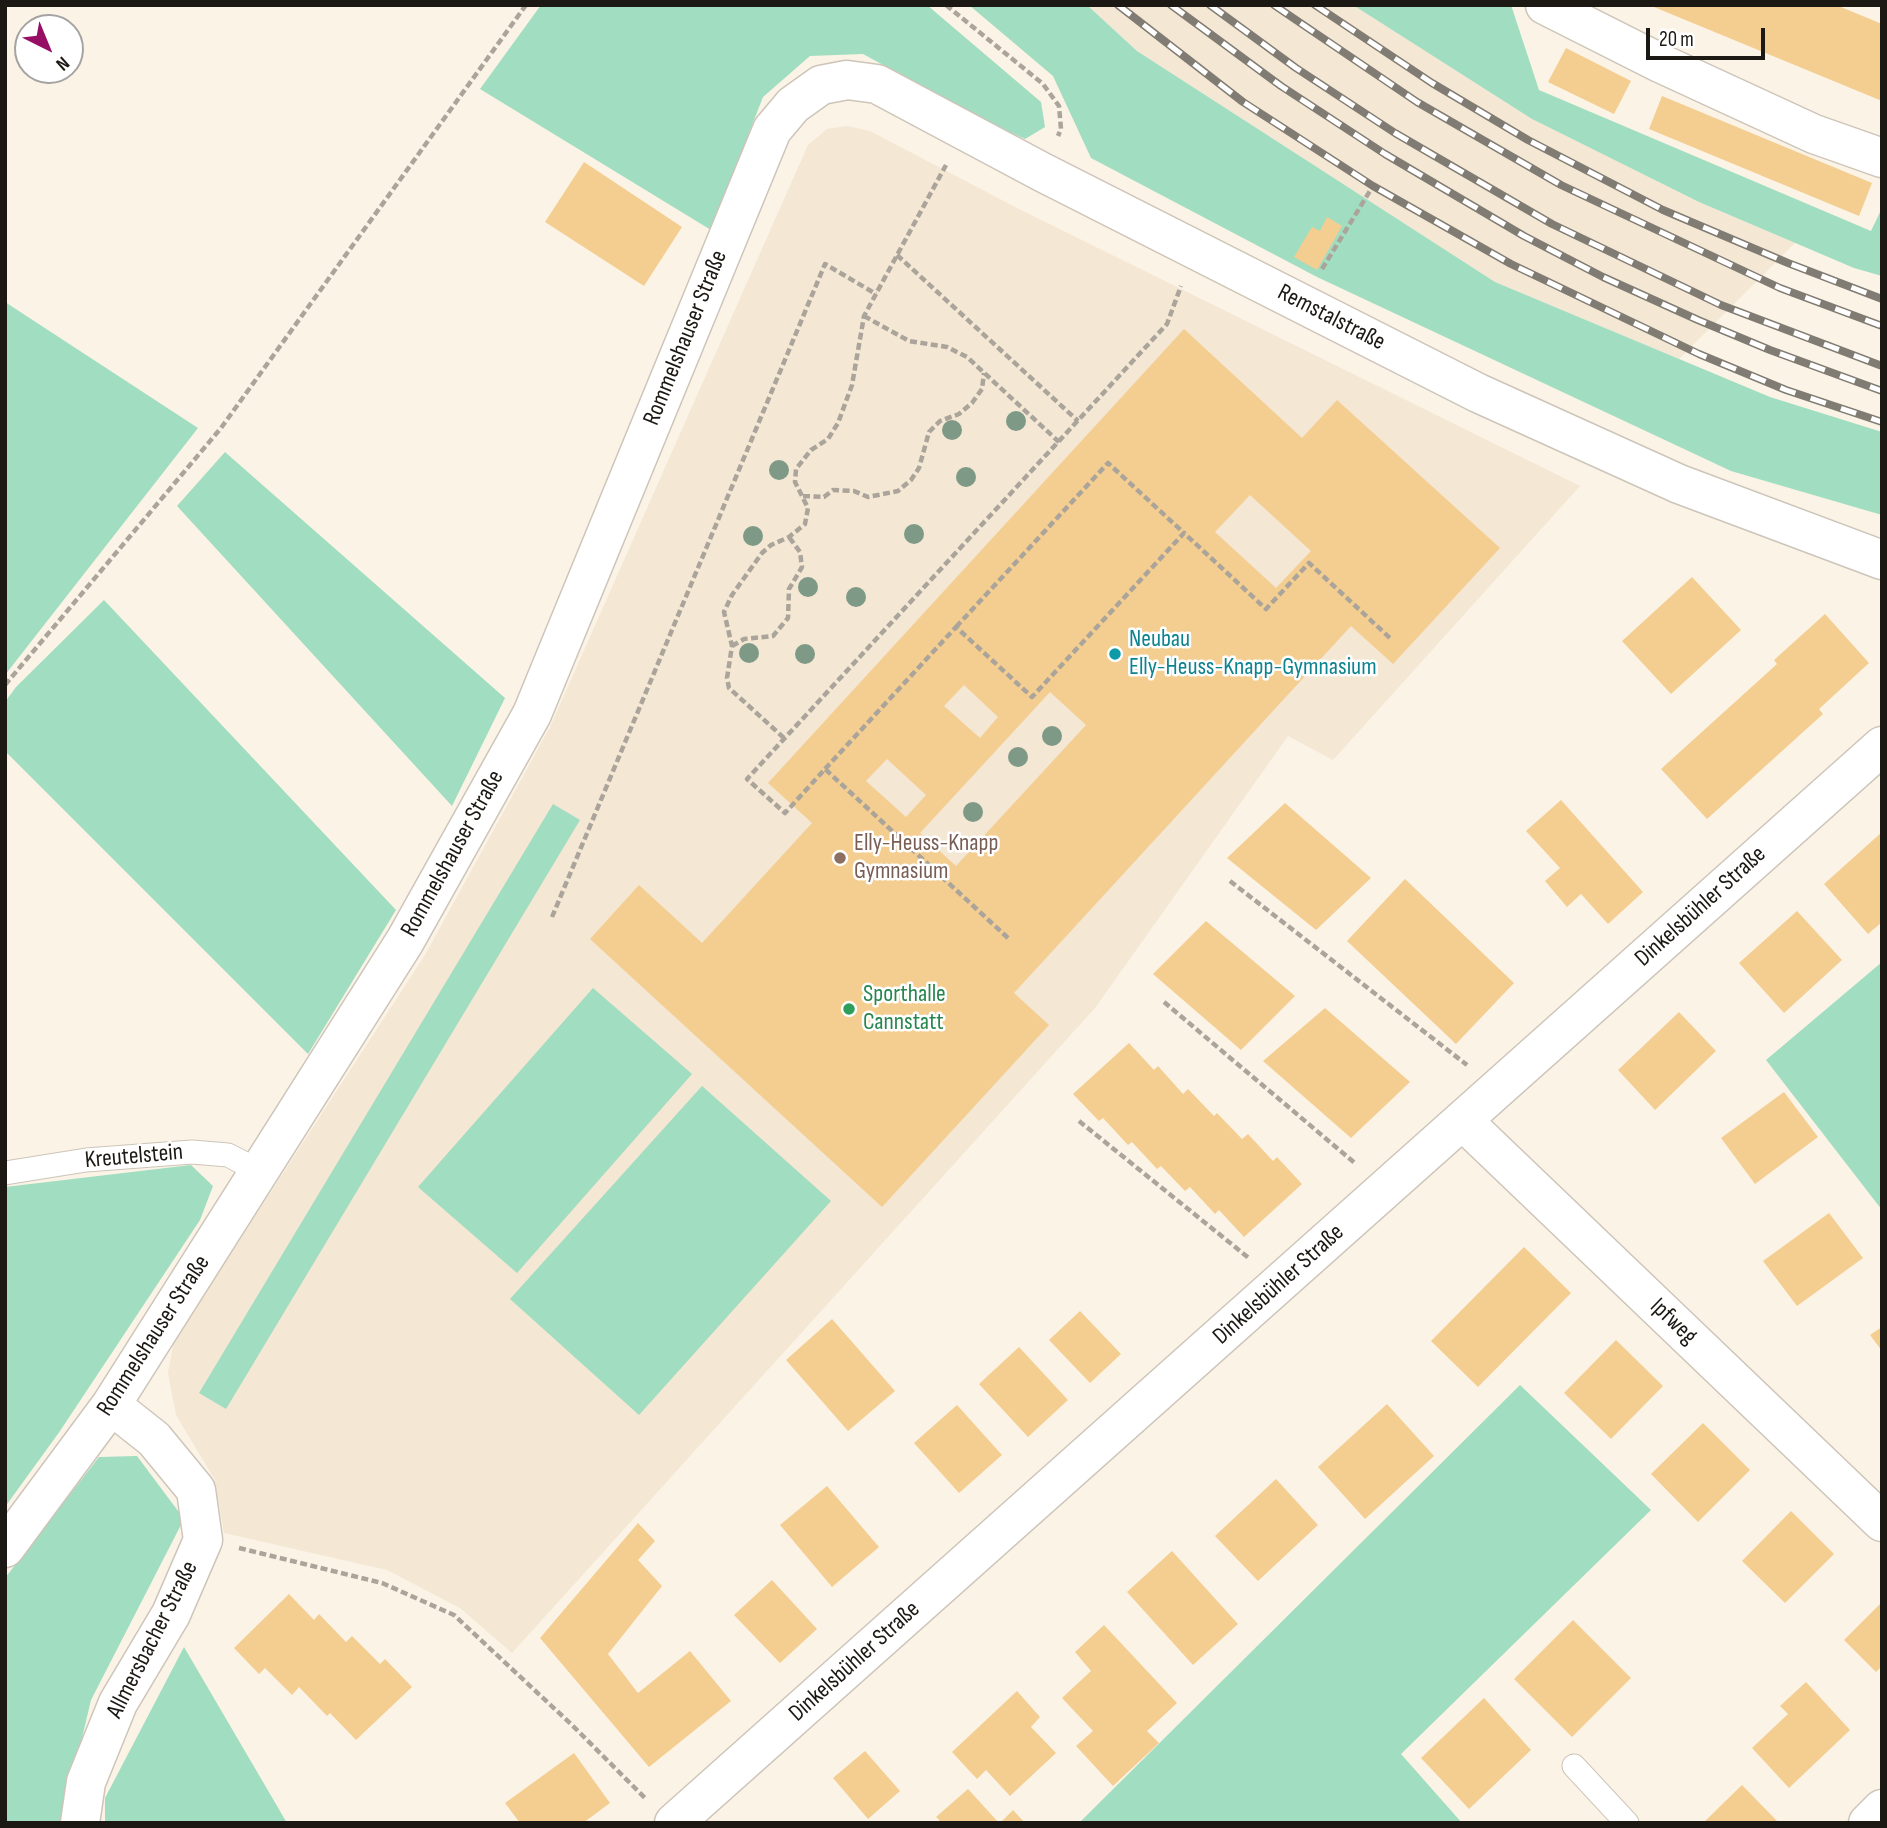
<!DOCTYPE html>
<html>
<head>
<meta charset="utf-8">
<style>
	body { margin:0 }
	#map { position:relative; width:1887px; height:1828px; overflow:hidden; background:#fbf3e6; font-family:"Sofia Sans Condensed",sans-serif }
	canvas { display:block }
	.frame { position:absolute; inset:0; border:7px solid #1c1914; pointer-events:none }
	.north { position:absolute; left:14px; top:14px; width:70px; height:70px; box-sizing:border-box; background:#fff; border:2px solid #a4a3a1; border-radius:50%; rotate:137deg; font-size:19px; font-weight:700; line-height:28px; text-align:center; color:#1c1914 }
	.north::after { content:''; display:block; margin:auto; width:24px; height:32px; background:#970f64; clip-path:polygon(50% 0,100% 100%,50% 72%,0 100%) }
	.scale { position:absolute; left:1646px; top:28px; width:119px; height:32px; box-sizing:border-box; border:4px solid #1c1914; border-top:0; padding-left:9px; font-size:21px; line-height:24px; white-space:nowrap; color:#1c1914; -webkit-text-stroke:5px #fff; paint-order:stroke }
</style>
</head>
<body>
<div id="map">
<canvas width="1887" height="1828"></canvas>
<div class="frame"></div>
<div class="north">N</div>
<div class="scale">20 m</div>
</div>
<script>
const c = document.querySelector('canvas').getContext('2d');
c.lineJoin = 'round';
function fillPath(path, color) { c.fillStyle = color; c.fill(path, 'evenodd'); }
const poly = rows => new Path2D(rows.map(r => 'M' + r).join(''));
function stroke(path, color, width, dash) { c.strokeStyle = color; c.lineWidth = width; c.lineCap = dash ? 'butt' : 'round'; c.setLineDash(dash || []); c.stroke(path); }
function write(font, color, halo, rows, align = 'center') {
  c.font = font + ' "Sofia Sans Condensed",sans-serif'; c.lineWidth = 5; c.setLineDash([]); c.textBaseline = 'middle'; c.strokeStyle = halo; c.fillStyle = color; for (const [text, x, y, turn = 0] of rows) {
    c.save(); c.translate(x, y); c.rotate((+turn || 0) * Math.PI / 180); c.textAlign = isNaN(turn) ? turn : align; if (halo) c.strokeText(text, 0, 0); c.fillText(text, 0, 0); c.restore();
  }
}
const built = poly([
	[1087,5,1353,5,1532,119,1699,202,1795,243,1679,359,1495,282,1137,51],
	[847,126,870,131,1017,208,1580,486,1333,760,1288,736,1095,1008,512,1653,460,1608,387,1570,224,1533,215,1480,176,1415,168,1373,174,1341,425,955,550,727,808,145,827,129]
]);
const green = poly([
	[541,5,927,5,1041,102,1045,127,1025,139,993,125,863,54,810,56,763,97,711,230,480,89],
	[969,5,1087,5,1137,51,1495,282,1770,397,1882,432,1882,515,1731,471,1317,277,1091,158,1053,76],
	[1353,5,1511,5,1539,90,1871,231,1882,208,1882,276,1854,268,1699,202,1532,119],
	[5,302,198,428,5,675],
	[225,452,505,698,452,806,177,506],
	[104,600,396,910,308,1054,5,751,5,702,16,687],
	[553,804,580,820,226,1409,199,1393],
	[1882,962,1882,1210,1766,1060],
	[593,988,692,1074,517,1273,418,1187],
	[702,1086,831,1201,639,1415,510,1299],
	[191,1165,213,1186,200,1220,60,1431,5,1507,5,1187],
	[1520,1385,1651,1510,1401,1754,1462,1823,1079,1823],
	[137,1456,184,1519,91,1700,62,1823,5,1823,5,1578,99,1457],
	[184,1647,287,1823,105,1823,105,1798]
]);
const building = poly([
	[1649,5,1836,5,1882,24,1882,101],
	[1566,48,1631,81,1614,114,1548,82],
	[1662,96,1872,183,1859,216,1649,129],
	[584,162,682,227,644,286,545,222],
	[1327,217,1342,226,1317,270,1294,257,1312,227,1320,231],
	[1184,329,1302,438,1337,400,1500,548,1393,664,1351,626,1014,993,1049,1025,882,1207,590,939,639,885,702,943,812,823,768,783],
	[1250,495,1311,551,1276,588,1215,532],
	[964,685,998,717,980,738,944,706],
	[1050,692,1086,725,956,866,920,833],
	[887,759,926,795,906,817,866,781],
	[1692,577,1741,630,1671,694,1622,641],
	[1825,614,1869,663,1819,709,1823,714,1707,819,1661,769,1777,664,1774,660],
	[1561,800,1643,892,1608,924,1581,894,1567,907,1545,881,1560,868,1526,831],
	[1285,803,1371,878,1316,930,1227,858],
	[1882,832,1882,922,1868,934,1824,884],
	[1405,879,1514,983,1456,1044,1347,941],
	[1797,911,1842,960,1784,1013,1739,963],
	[1206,921,1295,996,1241,1050,1153,974],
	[1325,1008,1410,1082,1351,1138,1263,1061],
	[1679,1012,1716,1051,1655,1110,1618,1070],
	[1129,1043,1154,1070,1158,1066,1183,1094,1188,1089,1214,1116,1217,1113,1242,1139,1248,1134,1273,1161,1277,1157,1302,1184,1244,1237,1219,1210,1215,1214,1190,1187,1185,1191,1161,1166,1157,1169,1132,1142,1128,1145,1103,1118,1099,1121,1073,1094],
	[1784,1092,1818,1137,1755,1184,1721,1138],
	[1829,1213,1863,1258,1797,1306,1763,1261],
	[1524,1247,1571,1293,1478,1387,1431,1341],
	[1080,1311,1121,1354,1090,1383,1049,1340],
	[832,1319,895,1391,848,1431,786,1360],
	[1882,1327,1882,1351,1870,1335],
	[1616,1340,1663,1386,1611,1439,1564,1393],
	[1019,1347,1068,1400,1028,1437,979,1384],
	[1387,1404,1434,1456,1365,1519,1318,1467],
	[957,1405,1002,1455,959,1493,914,1443],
	[1703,1423,1750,1470,1698,1522,1651,1474],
	[1276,1479,1318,1525,1258,1581,1215,1536],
	[827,1486,879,1547,832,1587,780,1525],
	[1791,1511,1834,1554,1785,1603,1742,1561],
	[638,1523,655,1541,638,1560,662,1586,608,1654,638,1693,690,1651,731,1701,649,1767,540,1638],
	[1172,1551,1238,1624,1193,1665,1127,1592],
	[772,1580,817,1629,780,1663,734,1615],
	[289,1594,314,1620,319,1614,346,1642,352,1636,380,1664,385,1659,412,1687,356,1740,330,1713,327,1716,299,1687,292,1695,265,1668,259,1674,234,1648],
	[1882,1602,1882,1666,1876,1672,1844,1640],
	[1573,1620,1631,1678,1572,1737,1514,1679],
	[1104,1625,1177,1703,1147,1731,1159,1743,1113,1786,1076,1746,1093,1731,1062,1698,1091,1671,1075,1652],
	[1806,1682,1850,1730,1789,1788,1752,1748,1788,1714,1780,1706],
	[1017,1691,1040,1717,1031,1727,1056,1753,1010,1796,986,1770,977,1779,952,1752],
	[1484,1698,1531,1750,1469,1809,1421,1758],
	[865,1751,900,1791,868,1819,833,1778],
	[574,1753,610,1803,583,1823,520,1823,505,1803],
	[1742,1785,1779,1823,1703,1823],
	[968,1789,999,1823,942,1823,936,1817],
	[1013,1810,1025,1823,1000,1823]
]);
const path = poly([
	[946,5,1043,84,1059,106,1061,129,1058,136],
	[897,255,1078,421],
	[1322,269,1373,186],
	[864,316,909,341,947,347,967,357,1059,442],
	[803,496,824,497,833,490,854,491,868,497,898,491,911,480,919,468,929,432,940,421,959,414,972,403,982,389,984,373],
	[956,627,1108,463,1184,533],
	[732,646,744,639,773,636,788,618,789,589,802,567,800,552,789,537],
	[5,685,221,428,526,5],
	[784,738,729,688,727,678,732,646,724,612,732,595,762,553,771,545,789,537,805,524,808,508,795,482,796,469,811,450,828,439,838,423,852,385,864,316,946,165],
	[825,769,956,627,1032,697,1184,533,1266,609,1309,563,1390,638],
	[1230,881,1467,1065],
	[552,917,825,264,876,294],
	[1008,938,825,769,785,813,747,779,1167,324,1181,286],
	[1164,1002,1356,1164],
	[1079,1121,1250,1259],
	[239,1548,382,1583,454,1615,572,1725,646,1799]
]);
const service = poly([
	[5,1173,86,1160,192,1152,228,1155,259,1171],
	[1574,1766,1627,1823]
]);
const minor = poly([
	[1545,5,1660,63,1814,134,1882,158],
	[1463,1121,1882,1522],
	[5,1548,111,1405,405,941,532,714,772,130,793,105,821,85,847,80,877,84,1042,172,1478,393,1679,484,1882,560],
	[80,1823,86,1782,118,1703,171,1614,203,1540,196,1490,154,1439,111,1405],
	[674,1823,1882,746],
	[1868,1823,1882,1809]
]);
const rail = poly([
	[1118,5,1243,102,1373,186,1511,264,1699,354,1786,390,1882,422],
	[1171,5,1281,86,1385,154,1524,236,1603,277,1698,320,1770,350,1882,391],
	[1210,5,1296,68,1395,133,1552,224,1721,305,1882,366],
	[1274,5,1417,102,1561,185,1780,288,1882,326],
	[1315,5,1432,83,1528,140,1663,210,1788,263,1882,299]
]);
const trees = [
	[1016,421],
	[952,430],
	[779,470],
	[966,477],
	[914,534],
	[753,536],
	[808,587],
	[856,597],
	[749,653],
	[805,654],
	[1052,736],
	[1018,757],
	[973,812]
];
const markers = [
	[1115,654,7,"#0f9aa8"],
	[840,858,7,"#8d6e63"],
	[849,1009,7,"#2e9e5b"]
];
const streetNames = [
	["Remstalstraße",1331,318,27],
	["Rommelshauser Straße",686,338,-68],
	["Rommelshauser Straße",453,854,-61],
	["Dinkelsbühler Straße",1701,907,-42],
	["Kreutelstein",134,1157,-5],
	["Dinkelsbühler Straße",1279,1285,-42],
	["Ipfweg",1673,1322,44],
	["Rommelshauser Straße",154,1336,-57],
	["Allmersbacher Straße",153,1640,-63],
	["Dinkelsbühler Straße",855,1662,-42]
];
const cultureNames = [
	["Neubau",1129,640],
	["Elly-Heuss-Knapp-Gymnasium",1129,668]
];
const educationNames = [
	["Elly-Heuss-Knapp",854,844],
	["Gymnasium",854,872]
];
const leisureNames = [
	["Sporthalle",863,995],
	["Cannstatt",863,1023]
];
fillPath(built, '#f4e7d4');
fillPath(green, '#a1ddc0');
fillPath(building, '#f4ce90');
stroke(service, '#cdc5b9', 25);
stroke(minor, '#cdc5b9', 41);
stroke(path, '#aba49a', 4.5, [7, 3.5]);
stroke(service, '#fff', 23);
stroke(minor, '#fff', 38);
stroke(rail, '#817c73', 8);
stroke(rail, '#fff', 5, [16]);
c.fillStyle = '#7e9a87';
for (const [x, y] of trees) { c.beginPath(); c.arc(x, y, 10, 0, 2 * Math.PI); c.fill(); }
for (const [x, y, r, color] of markers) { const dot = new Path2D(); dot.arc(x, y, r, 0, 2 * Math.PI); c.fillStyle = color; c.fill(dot); stroke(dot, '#fff', 2.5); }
write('24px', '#1c1914', '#fff', streetNames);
write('24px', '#0d838f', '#fff', cultureNames, 'left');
write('24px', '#785e54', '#fff', educationNames, 'left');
write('24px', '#27864d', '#fff', leisureNames, 'left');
</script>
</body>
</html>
